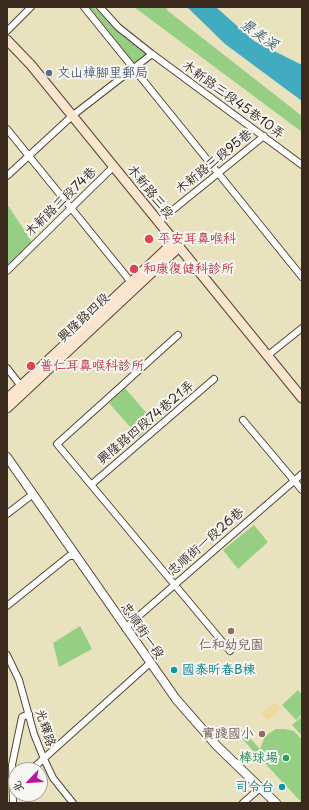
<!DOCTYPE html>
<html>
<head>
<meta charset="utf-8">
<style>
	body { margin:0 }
	#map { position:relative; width:309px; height:810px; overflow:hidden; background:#e9e2bf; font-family:"Playpen Sans","LXGW WenKai TC",sans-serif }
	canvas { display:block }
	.frame { position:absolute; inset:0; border:8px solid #3b2a1e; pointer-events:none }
	.north { position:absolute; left:8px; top:762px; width:40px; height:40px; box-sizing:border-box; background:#f6f6f2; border:1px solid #aba49d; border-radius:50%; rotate:245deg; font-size:11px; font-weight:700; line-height:16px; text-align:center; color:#3b2a1e }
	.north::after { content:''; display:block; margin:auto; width:14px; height:18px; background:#b5179e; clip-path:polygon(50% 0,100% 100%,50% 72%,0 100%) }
</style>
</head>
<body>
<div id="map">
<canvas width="309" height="810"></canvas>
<div class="frame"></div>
<div class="north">北</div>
</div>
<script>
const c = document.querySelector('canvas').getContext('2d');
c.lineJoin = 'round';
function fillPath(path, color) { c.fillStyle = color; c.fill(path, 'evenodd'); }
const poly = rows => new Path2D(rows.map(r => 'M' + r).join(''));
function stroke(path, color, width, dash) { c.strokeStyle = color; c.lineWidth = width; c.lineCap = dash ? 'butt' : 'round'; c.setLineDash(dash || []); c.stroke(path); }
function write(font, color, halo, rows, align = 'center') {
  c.font = font + ' "Playpen Sans","LXGW WenKai TC",sans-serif'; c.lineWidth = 4; c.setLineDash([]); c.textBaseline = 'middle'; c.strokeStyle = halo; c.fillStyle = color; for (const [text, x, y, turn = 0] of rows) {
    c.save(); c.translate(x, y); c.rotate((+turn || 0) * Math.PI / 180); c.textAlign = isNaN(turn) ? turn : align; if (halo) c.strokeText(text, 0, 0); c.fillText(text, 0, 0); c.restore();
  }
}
const green = poly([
	[89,7,94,7,114,28,146,54,134,63],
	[134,7,166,7,168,11,302,116,302,132],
	[7,204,32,242,7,267],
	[125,388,155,423,139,437,109,403],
	[254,525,268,542,238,569,223,550],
	[80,626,92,649,59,667,53,643],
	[298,690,302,695,302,714,296,720,282,705],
	[302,716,302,736,292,725],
	[238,725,260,749,265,736,276,729,285,729,294,731,302,740,302,803,233,729]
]);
const sand = poly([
	[274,702,281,709,267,721,261,714]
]);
const water = poly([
	[187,7,216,7,254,41,302,65,302,101,225,44]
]);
const minor = poly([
	[84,7,302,277],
	[100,7,118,27,152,54,302,165],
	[7,31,31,7],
	[7,129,131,282],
	[7,176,72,116,152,54],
	[158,222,264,136],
	[7,271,113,167],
	[178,335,57,444,230,651],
	[267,356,302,328],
	[7,368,21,386],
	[243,420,302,490],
	[92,484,214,379],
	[7,514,33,494],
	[7,606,69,556,75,556],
	[125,628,302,474],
	[7,655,19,680,34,734,44,759,53,778,73,803],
	[31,770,150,663],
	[13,803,12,765,22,717,29,714],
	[243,803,260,788]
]);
const tertiary = poly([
	[7,457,176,699,217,746,276,803]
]);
const secondary = poly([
	[7,40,31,65,302,398],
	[7,399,174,242],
	[7,408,179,247]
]);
const markers = [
	[49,73,4,"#5c6f8a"],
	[149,239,5,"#e0444e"],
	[134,269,5,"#e0444e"],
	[31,366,5,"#e0444e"],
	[231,631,4,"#8d6e63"],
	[174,670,4,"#0f9aa8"],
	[262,734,4,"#8d6e63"],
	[286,758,4,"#2e9e5b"],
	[282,787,4,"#0f9aa8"]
];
const serviceNames = [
	["文山樟腳里郵局",57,73]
];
const streetNames = [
	["木新路三段45巷10弄",233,100,36],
	["木新路三段95巷",214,162,-39],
	["木新路三段",150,192,51],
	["木新路三段74巷",61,202,-44],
	["興隆路四段",84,318,-43],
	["興隆路四段74巷21弄",146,423,-40],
	["忠順街一段26巷",206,542,-41],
	["忠順街一段",142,631,55],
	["光輝路",45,728,72]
];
const healthNames = [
	["平安耳鼻喉科",158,239],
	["和康復健科診所",143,269],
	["普仁耳鼻喉科診所",40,366]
];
const educationNames = [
	["仁和幼兒園",231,645],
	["實踐國小",254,734,"right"]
];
const cultureNames = [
	["國泰昕春B棟",182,670],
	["司令台",274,787,"right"]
];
const leisureNames = [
	["棒球場",278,758]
];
const waterNames = [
	["景美溪",259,35,35]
];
fillPath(green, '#96cf83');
fillPath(sand, '#eeda9e');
fillPath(water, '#41acc0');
stroke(minor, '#554636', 8);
stroke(tertiary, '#554636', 10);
stroke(secondary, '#554636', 11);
stroke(minor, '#fff', 6);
stroke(tertiary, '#fff', 8);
stroke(secondary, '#fce5cf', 9);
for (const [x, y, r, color] of markers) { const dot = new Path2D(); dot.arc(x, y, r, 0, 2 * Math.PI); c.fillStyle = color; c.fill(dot); stroke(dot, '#f6f6f2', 1.5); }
write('13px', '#4e5e75', '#f6f6f2', serviceNames, 'left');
write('13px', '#3b2a1e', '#f6f6f2', streetNames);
write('13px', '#be3a42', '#f6f6f2', healthNames, 'left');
write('13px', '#785e54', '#f6f6f2', educationNames);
write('13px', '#0d838f', '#f6f6f2', cultureNames, 'left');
write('13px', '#27864d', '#f6f6f2', leisureNames, 'right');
write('italic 14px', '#3d5e5f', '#f6f6f2', waterNames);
</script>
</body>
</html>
